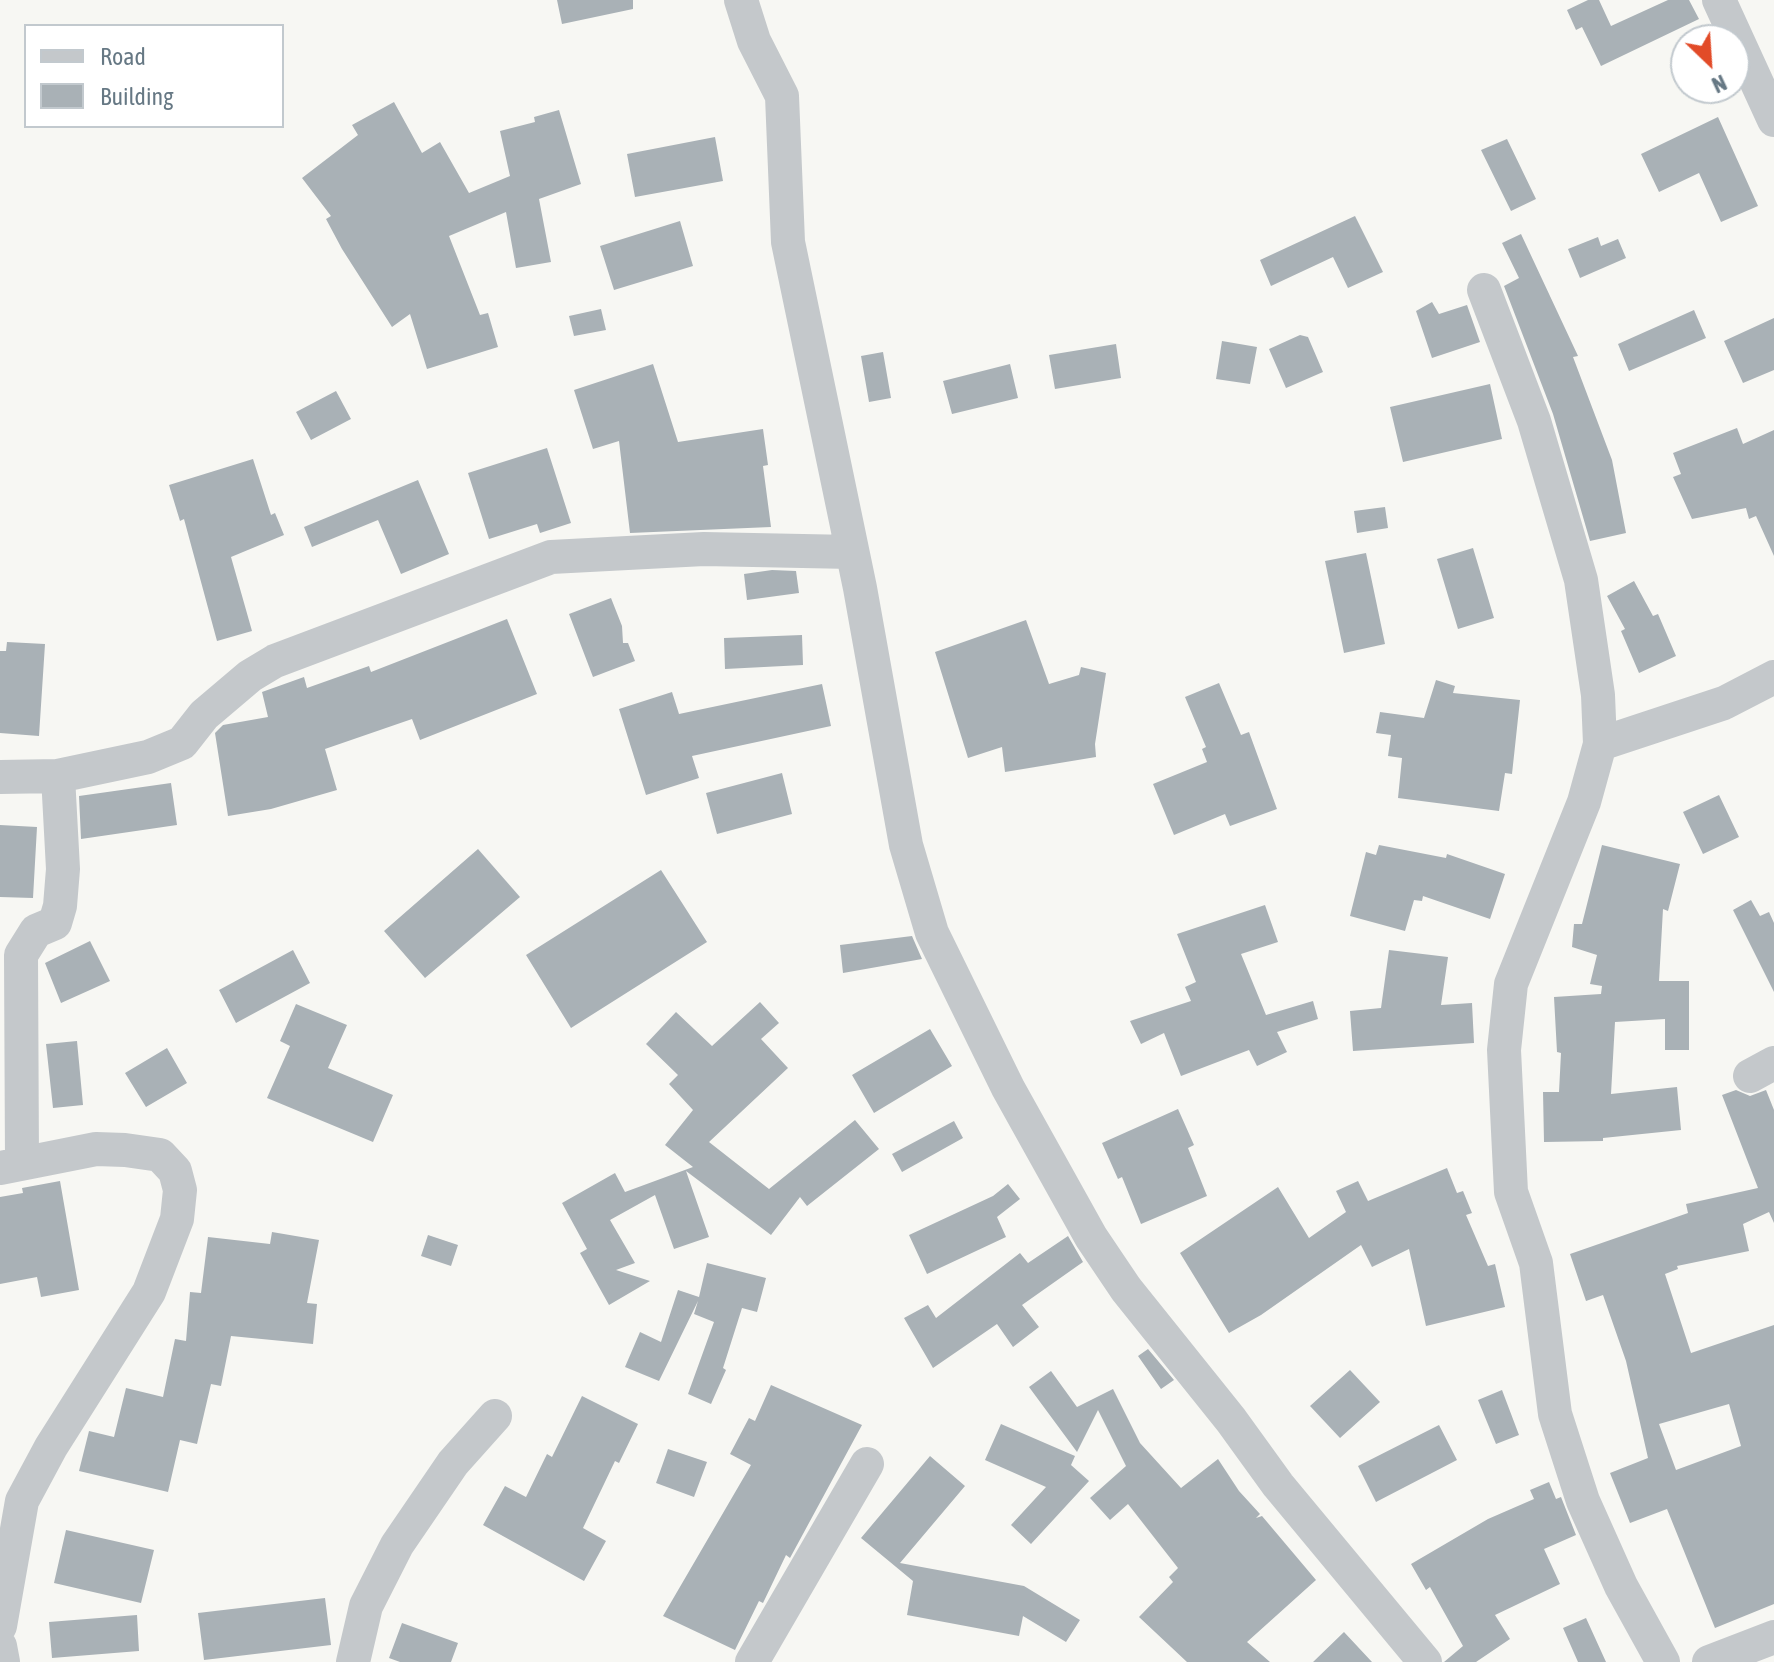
<!DOCTYPE html>
<html>
<head>
<meta charset="utf-8">
<style>
	body { margin:0 }
	#map { position:relative; width:1774px; height:1662px; overflow:hidden; background:#f7f7f3; font-family:"Asap Condensed",sans-serif }
	canvas { display:block }
	.legend { position:absolute; left:24px; top:24px; width:260px; height:104px; box-sizing:border-box; background:#fff; border:2px solid #c2c9ce; margin:0; padding:10px 14px; list-style:none; font-size:24px; color:#667884 }
	.legend li { display:flex; align-items:center; gap:16px; height:40px }
	.legend b { width:40px; border:2px solid #c2c9ce }
	.north { position:absolute; left:1670px; top:24px; width:80px; height:80px; box-sizing:border-box; background:#fff; border:2px solid #c2c9ce; border-radius:50%; rotate:155deg; font-size:22px; font-weight:700; line-height:32px; text-align:center; color:#667884 }
	.north::after { content:''; display:block; margin:auto; width:28px; height:36px; background:#e24b28; clip-path:polygon(50% 0,100% 100%,50% 72%,0 100%) }
</style>
</head>
<body>
<div id="map">
<canvas width="1774" height="1662"></canvas>
<ul class="legend">
<li><b style="height:10px;background:#c4c8cb"></b>Road</li>
<li><b style="height:22px;background:#a9b1b6"></b>Building</li>
</ul>
<div class="north">N</div>
</div>
<script>
const c = document.querySelector('canvas').getContext('2d');
c.lineJoin = 'round';
function fillPath(path, color) { c.fillStyle = color; c.fill(path, 'evenodd'); }
const poly = rows => new Path2D(rows.map(r => 'M' + r).join(''));
function stroke(path, color, width, dash) { c.strokeStyle = color; c.lineWidth = width; c.lineCap = dash ? 'butt' : 'round'; c.setLineDash(dash || []); c.stroke(path); }
const building = poly([
	[557,0,633,0,633,9,562,24],
	[1588,0,1599,0,1611,26,1668,0,1689,0,1699,19,1601,66,1582,27,1576,30,1567,10],
	[394,102,422,153,440,142,469,193,510,176,500,131,535,122,534,117,559,110,581,184,539,199,551,262,516,268,506,212,449,236,480,315,488,313,498,347,427,369,410,314,392,327,342,249,326,219,331,216,302,178,358,135,352,125],
	[1718,117,1758,206,1721,222,1699,173,1659,192,1641,154],
	[715,137,723,181,635,197,627,154],
	[1507,139,1536,199,1511,211,1481,150],
	[1355,216,1383,272,1348,288,1333,257,1271,286,1260,260],
	[680,221,693,266,614,290,600,246],
	[1521,234,1578,356,1573,357,1612,460,1626,533,1590,541,1553,414,1504,286,1519,278,1502,243],
	[1598,237,1601,246,1618,239,1626,258,1580,278,1568,249],
	[1432,302,1439,314,1467,305,1480,342,1432,358,1416,311],
	[601,309,606,330,574,336,569,316],
	[1694,310,1706,338,1629,371,1618,344],
	[1774,318,1774,370,1743,383,1724,341],
	[1300,335,1308,337,1323,372,1286,388,1269,349],
	[1222,341,1257,347,1250,384,1216,379],
	[1116,344,1121,378,1055,389,1049,355],
	[883,352,891,398,869,402,861,356],
	[653,364,678,442,763,429,768,465,763,466,771,527,630,533,619,441,593,449,574,390],
	[1010,364,1018,398,952,414,943,381],
	[1490,384,1502,439,1403,462,1390,407],
	[336,391,351,419,311,440,296,412],
	[1737,428,1743,444,1774,430,1774,556,1756,516,1749,519,1746,508,1692,519,1673,477,1681,474,1673,453],
	[547,448,571,523,540,533,537,524,489,539,468,473],
	[253,459,271,515,275,513,284,535,231,557,252,631,217,641,184,519,180,521,169,485],
	[418,480,449,554,401,574,378,520,312,547,304,527],
	[1385,507,1388,528,1357,533,1354,511],
	[1473,548,1494,618,1458,629,1437,559],
	[1366,553,1385,644,1344,653,1325,561],
	[772,570,796,571,799,593,747,600,744,574],
	[1634,581,1653,616,1658,614,1676,656,1639,673,1621,631,1625,629,1607,596],
	[611,598,622,626,623,643,628,643,635,661,593,677,569,614],
	[507,619,537,694,420,740,412,719,325,749,337,790,271,809,228,816,215,733,223,725,268,717,262,692,304,677,307,688,369,666,371,672],
	[1026,620,1049,684,1079,675,1081,667,1106,673,1095,744,1096,757,1005,772,1002,747,968,758,935,652],
	[802,635,803,665,725,669,724,638],
	[7,642,45,644,39,736,0,733,0,651,6,651],
	[1436,680,1455,686,1453,693,1520,700,1512,774,1505,773,1499,811,1398,798,1402,758,1388,756,1391,735,1376,733,1380,712,1424,718],
	[1219,683,1241,735,1249,732,1277,809,1230,826,1225,814,1174,835,1153,784,1207,762,1202,749,1206,747,1185,697],
	[822,684,831,726,692,756,699,778,646,795,619,709,672,692,679,714],
	[782,773,792,814,717,834,706,793],
	[171,783,177,825,81,839,79,796],
	[1719,795,1739,837,1703,854,1683,812],
	[0,825,37,827,33,898,0,897],
	[1379,845,1446,858,1447,854,1505,874,1490,919,1423,896,1422,901,1414,900,1405,931,1350,916,1366,852,1376,855],
	[1602,845,1680,864,1668,911,1663,909,1659,981,1689,981,1689,1050,1665,1050,1665,1019,1615,1022,1611,1094,1677,1087,1681,1130,1603,1138,1603,1141,1544,1142,1543,1092,1559,1092,1561,1053,1557,1052,1554,997,1601,994,1602,986,1590,984,1597,955,1572,947,1574,924,1582,924],
	[478,849,520,897,425,978,384,931],
	[661,870,707,942,571,1028,526,955],
	[1751,900,1760,916,1769,912,1774,923,1774,992,1733,910],
	[1265,905,1278,942,1241,954,1266,1015,1313,1001,1318,1019,1277,1032,1287,1052,1257,1066,1249,1050,1181,1076,1164,1033,1141,1044,1130,1021,1191,1001,1185,987,1196,982,1177,934],
	[912,936,922,959,843,973,840,945],
	[90,941,110,981,61,1003,45,963],
	[293,950,310,983,236,1023,219,990],
	[1389,950,1448,957,1441,1005,1472,1003,1474,1043,1353,1051,1350,1011,1381,1008],
	[760,1002,779,1023,761,1039,788,1068,709,1142,769,1189,855,1120,879,1149,807,1206,800,1197,771,1235,686,1171,709,1237,674,1249,655,1195,610,1220,635,1263,616,1270,650,1281,609,1305,580,1253,587,1249,562,1203,615,1173,625,1192,693,1167,665,1145,693,1110,669,1084,678,1075,646,1044,676,1012,712,1046],
	[296,1004,347,1025,328,1068,393,1095,373,1142,267,1098,290,1046,280,1041],
	[930,1029,952,1066,874,1113,852,1075],
	[77,1041,83,1105,53,1108,46,1044],
	[167,1048,187,1083,146,1107,125,1073],
	[1736,1090,1750,1096,1766,1090,1774,1110,1774,1223,1769,1212,1743,1224,1749,1251,1677,1266,1678,1269,1665,1274,1691,1353,1774,1325,1774,1604,1715,1628,1667,1509,1630,1523,1610,1473,1648,1458,1626,1361,1603,1295,1586,1301,1570,1254,1688,1213,1686,1204,1758,1188,1722,1095],
	[1729,1404,1741,1446,1676,1470,1659,1424],
	[1178,1109,1194,1145,1188,1148,1207,1196,1141,1224,1122,1177,1118,1179,1102,1143],
	[954,1121,963,1138,902,1172,892,1154],
	[1447,1168,1457,1193,1463,1191,1472,1213,1466,1215,1488,1266,1495,1264,1505,1307,1426,1326,1409,1249,1372,1267,1361,1245,1261,1315,1229,1333,1180,1253,1278,1187,1309,1238,1346,1212,1336,1191,1358,1181,1368,1201],
	[60,1181,79,1290,41,1297,37,1277,0,1284,0,1197,23,1193,22,1188],
	[1008,1184,1020,1199,997,1217,1006,1237,927,1274,909,1235,993,1196],
	[272,1232,319,1240,307,1303,317,1304,313,1344,231,1336,221,1386,211,1384,197,1444,180,1440,168,1492,79,1471,89,1431,114,1437,126,1388,163,1397,175,1339,186,1341,190,1292,201,1293,208,1237,270,1244],
	[428,1235,458,1245,451,1266,421,1256],
	[1068,1236,1083,1262,1022,1305,1039,1327,1013,1347,997,1324,933,1368,904,1318,928,1305,936,1318,1020,1253,1028,1263],
	[707,1263,766,1278,757,1312,742,1308,723,1368,726,1370,711,1404,688,1394,714,1322,694,1314,698,1301,659,1381,625,1367,640,1332,661,1342,678,1290,699,1297],
	[1148,1349,1174,1380,1161,1389,1138,1356],
	[1350,1370,1380,1402,1340,1438,1310,1406],
	[1051,1371,1077,1407,1113,1389,1140,1443,1181,1488,1218,1459,1239,1491,1260,1514,1256,1518,1262,1516,1316,1580,1247,1642,1270,1662,1187,1662,1139,1617,1173,1582,1169,1577,1178,1568,1128,1504,1110,1520,1090,1498,1126,1466,1098,1410,1077,1452,1029,1387],
	[771,1385,862,1425,790,1558,786,1555,763,1603,759,1601,735,1650,663,1616,751,1465,730,1454,749,1418,755,1421],
	[1502,1390,1519,1435,1496,1444,1478,1400],
	[582,1396,638,1424,619,1463,615,1461,583,1528,606,1541,584,1581,483,1525,505,1486,526,1497,547,1454,552,1457],
	[1001,1424,1075,1456,1071,1465,1089,1481,1031,1544,1011,1525,1046,1487,985,1460],
	[1439,1425,1457,1460,1376,1502,1358,1466],
	[668,1449,707,1462,694,1497,656,1483],
	[930,1456,965,1486,900,1563,1024,1586,1080,1620,1066,1642,1023,1616,1019,1636,907,1615,913,1581,861,1538],
	[1549,1482,1556,1499,1561,1497,1576,1535,1544,1549,1560,1584,1495,1615,1510,1639,1476,1662,1444,1662,1463,1646,1430,1587,1426,1590,1411,1564,1488,1519,1534,1499,1530,1490],
	[66,1530,154,1550,141,1603,54,1583],
	[325,1598,331,1645,204,1660,198,1613],
	[137,1615,139,1651,52,1658,49,1622],
	[1586,1618,1606,1662,1578,1662,1563,1628],
	[402,1623,458,1643,451,1662,400,1662,389,1658],
	[1344,1632,1372,1662,1313,1662]
]);
const minor = poly([
	[741,0,754,41,782,96,788,242,860,588,906,845,932,933,1008,1088,1091,1237,1126,1289,1231,1420,1278,1485,1425,1662],
	[1719,0,1774,120],
	[1484,290,1534,421,1581,580,1598,695,1600,744,1584,802,1511,984,1504,1050,1511,1192,1536,1263,1555,1414,1583,1501,1621,1586,1663,1662],
	[1600,744,1724,703,1774,677],
	[0,777,58,776,148,757,182,743,204,715,250,676,275,661,551,557,704,549,852,552],
	[1750,1076,1774,1063],
	[22,1162,21,955,36,931,55,923,60,906,63,869,58,776],
	[0,1168,96,1149,125,1150,160,1155,175,1171,180,1190,177,1219,149,1292,51,1447,22,1501,0,1626],
	[0,1646,3,1662],
	[353,1662,366,1606,397,1545,453,1463,495,1416],
	[752,1662,867,1464],
	[1709,1662,1774,1637]
]);
fillPath(building, '#a9b1b6');
stroke(minor, '#c4c8cb', 34);
</script>
</body>
</html>
